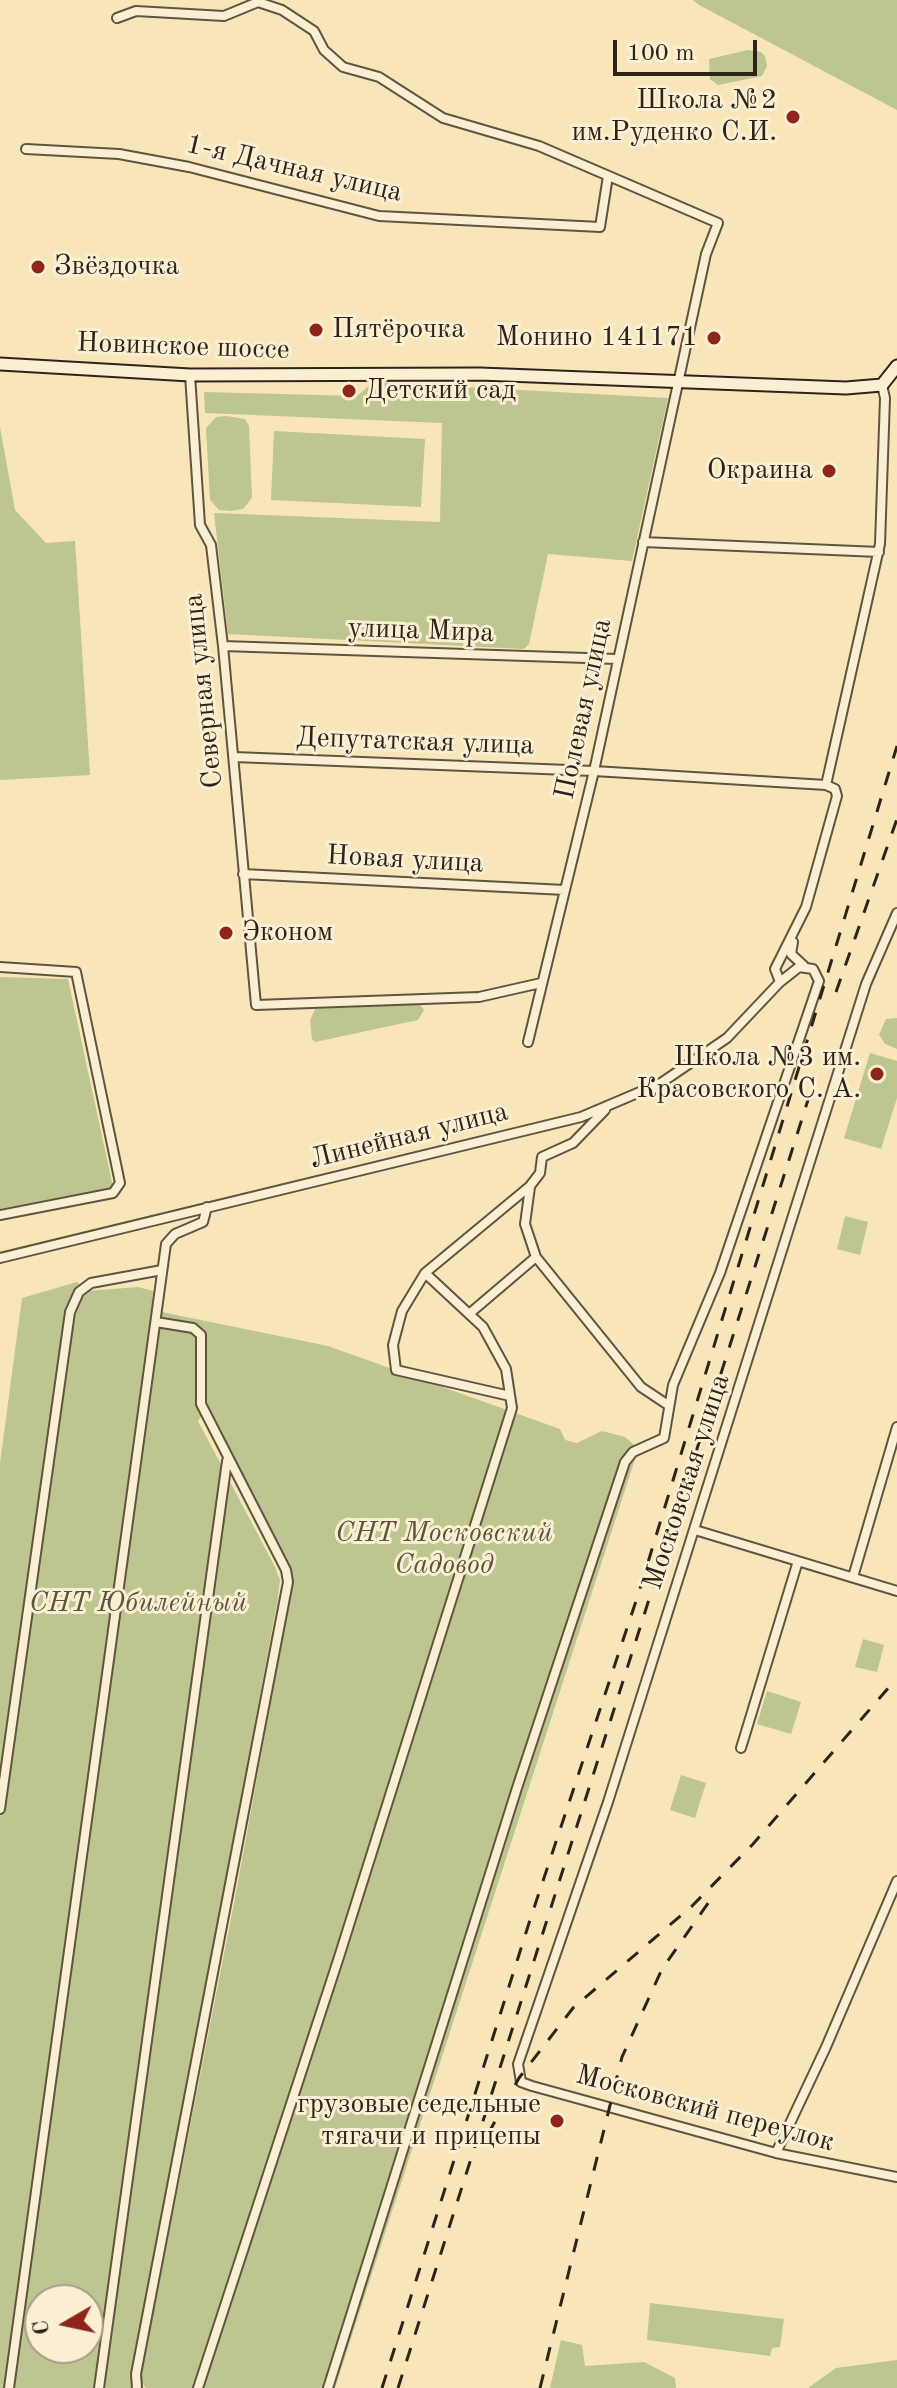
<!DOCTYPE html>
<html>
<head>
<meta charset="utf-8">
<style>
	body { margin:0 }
	#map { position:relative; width:897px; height:2388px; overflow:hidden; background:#f8e6ba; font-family:"Old Standard TT",serif }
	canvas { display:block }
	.north { position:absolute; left:24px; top:2284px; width:80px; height:80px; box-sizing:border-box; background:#faefd2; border:2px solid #a89d88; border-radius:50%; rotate:261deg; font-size:22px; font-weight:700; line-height:32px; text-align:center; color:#2e2319 }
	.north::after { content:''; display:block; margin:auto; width:28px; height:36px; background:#8f2418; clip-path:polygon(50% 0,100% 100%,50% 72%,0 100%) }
	.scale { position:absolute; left:613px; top:40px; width:144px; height:36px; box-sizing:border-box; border:4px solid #2e2319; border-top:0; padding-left:10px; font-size:24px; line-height:28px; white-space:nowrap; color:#2e2319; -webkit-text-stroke:6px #faefd2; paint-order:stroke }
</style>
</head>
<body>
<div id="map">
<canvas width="897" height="2388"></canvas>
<div class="north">С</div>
<div class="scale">100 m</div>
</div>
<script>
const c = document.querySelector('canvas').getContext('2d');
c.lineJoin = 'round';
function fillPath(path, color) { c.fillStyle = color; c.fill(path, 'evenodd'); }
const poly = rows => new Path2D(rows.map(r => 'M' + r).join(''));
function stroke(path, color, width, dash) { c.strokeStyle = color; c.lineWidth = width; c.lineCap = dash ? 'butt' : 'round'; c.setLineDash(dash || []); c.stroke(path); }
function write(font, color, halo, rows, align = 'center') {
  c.font = font + ' "Old Standard TT",serif'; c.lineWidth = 6; c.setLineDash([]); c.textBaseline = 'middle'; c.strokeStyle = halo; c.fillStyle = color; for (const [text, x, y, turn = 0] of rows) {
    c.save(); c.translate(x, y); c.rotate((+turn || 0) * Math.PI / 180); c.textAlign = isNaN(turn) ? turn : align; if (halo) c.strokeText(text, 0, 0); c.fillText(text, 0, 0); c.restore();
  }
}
const green = poly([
	[693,0,897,0,897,110,699,5],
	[748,50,761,52,765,56,767,66,762,76,718,85,710,79,709,59],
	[373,382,668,398,632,561,548,554,529,644,524,649,228,634,214,513,440,522,442,423,205,413,204,392,357,396],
	[226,416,245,419,249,426,252,498,243,509,231,511,219,510,210,500,206,428,216,417],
	[0,427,15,510,46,543,75,541,90,775,0,780],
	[274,431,425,439,421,507,271,500],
	[0,977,68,979,113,1187,0,1209],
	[420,1004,424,1010,418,1020,315,1042,312,1039,310,1020,315,1009],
	[897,1018,897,1049,885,1044,879,1035,886,1019],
	[870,1053,897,1061,897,1098,881,1149,844,1138],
	[845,1216,868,1222,860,1255,837,1249],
	[77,1282,87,1291,138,1287,153,1291,152,1310,328,1346,560,1429,565,1440,577,1443,602,1431,625,1437,633,1444,636,1456,335,2388,146,2388,140,2381,234,1903,293,1582,290,1566,234,1463,209,1406,198,1421,275,1567,280,1580,278,1598,131,2388,0,2388,0,1463,22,1298],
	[40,2300,88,2300,88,2348,40,2348],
	[863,1639,884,1645,877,1672,855,1667],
	[767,1691,801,1702,791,1734,757,1724],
	[681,1775,706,1783,695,1818,670,1810],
	[650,2303,784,2319,780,2347,772,2348,770,2356,647,2340],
	[561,2340,582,2345,585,2366,644,2362,675,2378,676,2388,550,2388],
	[897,2360,897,2388,808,2388,836,2368]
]);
const minor = poly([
	[117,18,136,11,224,16,258,2,282,10,314,31,324,50,343,67,379,77,443,118,539,146,718,223,706,254,594,771,528,1042],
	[26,149,119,154,189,167,379,216,600,227,608,176],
	[190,375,200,525,211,545,223,646,256,1005,479,997,541,983],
	[643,542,879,552],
	[223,646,617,659],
	[826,785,880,544,885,398,882,385],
	[243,874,565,890],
	[897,913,866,984,608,1802,518,2064,521,2082,532,2086,776,2153,897,2177],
	[793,942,791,954,804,966],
	[0,967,76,972,120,1183,113,1193,0,1215],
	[530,1187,525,1224,536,1257,641,1387,668,1405],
	[0,1258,581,1117,661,1083,727,1038,780,982,775,969,806,907,837,796,835,789,826,785,594,771,234,757],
	[469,1314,536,1257],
	[510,1396,396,1370,393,1345,402,1311,425,1273,530,1186,540,1173,542,1157,573,1143,605,1110],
	[695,1530,897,1591],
	[853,1577,897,1427],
	[741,1748,798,1561],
	[0,1809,70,1312,79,1292,91,1283,162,1270],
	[776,2153,826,2047,897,1881],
	[9,2388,166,1244,175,1234,203,1222,207,1207],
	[99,2388,227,1461],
	[137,2388,136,2374,288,1582,286,1570,201,1404,201,1335,193,1328,156,1322],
	[198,2388,339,1957,512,1408,506,1369,483,1327,425,1273],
	[328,2388,517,1788,625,1462,633,1452,664,1438,673,1385,720,1273,819,981,813,969,799,967,780,982]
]);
const secondary = poly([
	[0,364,190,375,480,374,846,388,882,385,897,366]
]);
const rail = poly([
	[836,992,897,819],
	[488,2134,519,2078,573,2008,692,1906,753,1844,897,1678],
	[382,2388,530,1920,638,1595,897,746],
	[398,2388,808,1100],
	[540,2388,622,2057,662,1969,711,1899]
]);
const markers = [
	[793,117,8,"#8f2418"],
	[38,267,8,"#8f2418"],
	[316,330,8,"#8f2418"],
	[714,338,8,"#8f2418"],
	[349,391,8,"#8f2418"],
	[829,471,8,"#8f2418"],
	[226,933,8,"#8f2418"],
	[877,1074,8,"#8f2418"],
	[557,2121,8,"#8f2418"]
];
const poiNames = [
	["Школа №2",777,101],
	["им.Руденко С.И.",777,133],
	["Звёздочка",54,267,"left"],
	["Пятёрочка",332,330,"left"],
	["Монино 141171",698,338],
	["Детский сад",365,391,"left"],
	["Окраина",813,471],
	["Эконом",242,933,"left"],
	["Школа №3 им.",861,1058],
	["Красовского С. А.",861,1090],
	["грузовые седельные",541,2105],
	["тягачи и прицепы",541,2137]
];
const streetNames = [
	["1-я Дачная улица",294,169,13],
	["Новинское шоссе",183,347,2],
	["улица Мира",421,631,2],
	["Северная улица",204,691,-96],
	["Полевая улица",584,709,-78],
	["Депутатская улица",415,742,2],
	["Новая улица",405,860,3],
	["Линейная улица",409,1136,-14],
	["Московская улица",687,1482,-72],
	["Московский переулок",705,2109,15]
];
const parkNames = [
	["СНТ Московский",444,1534],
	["Садовод",444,1566],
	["СНТ Юбилейный",138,1604]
];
fillPath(green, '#bdc590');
stroke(minor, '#605441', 12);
stroke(secondary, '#2e2319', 15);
stroke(minor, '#faefd2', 8);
stroke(secondary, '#faefd2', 11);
stroke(rail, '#2e2319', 3, [14, 14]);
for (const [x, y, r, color] of markers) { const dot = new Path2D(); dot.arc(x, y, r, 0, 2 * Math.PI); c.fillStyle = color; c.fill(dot); stroke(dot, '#faefd2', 3); }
write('28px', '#2e2319', '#faefd2', poiNames, 'right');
write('28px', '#2e2319', '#faefd2', streetNames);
write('italic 28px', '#59543d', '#faefd2', parkNames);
</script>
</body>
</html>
